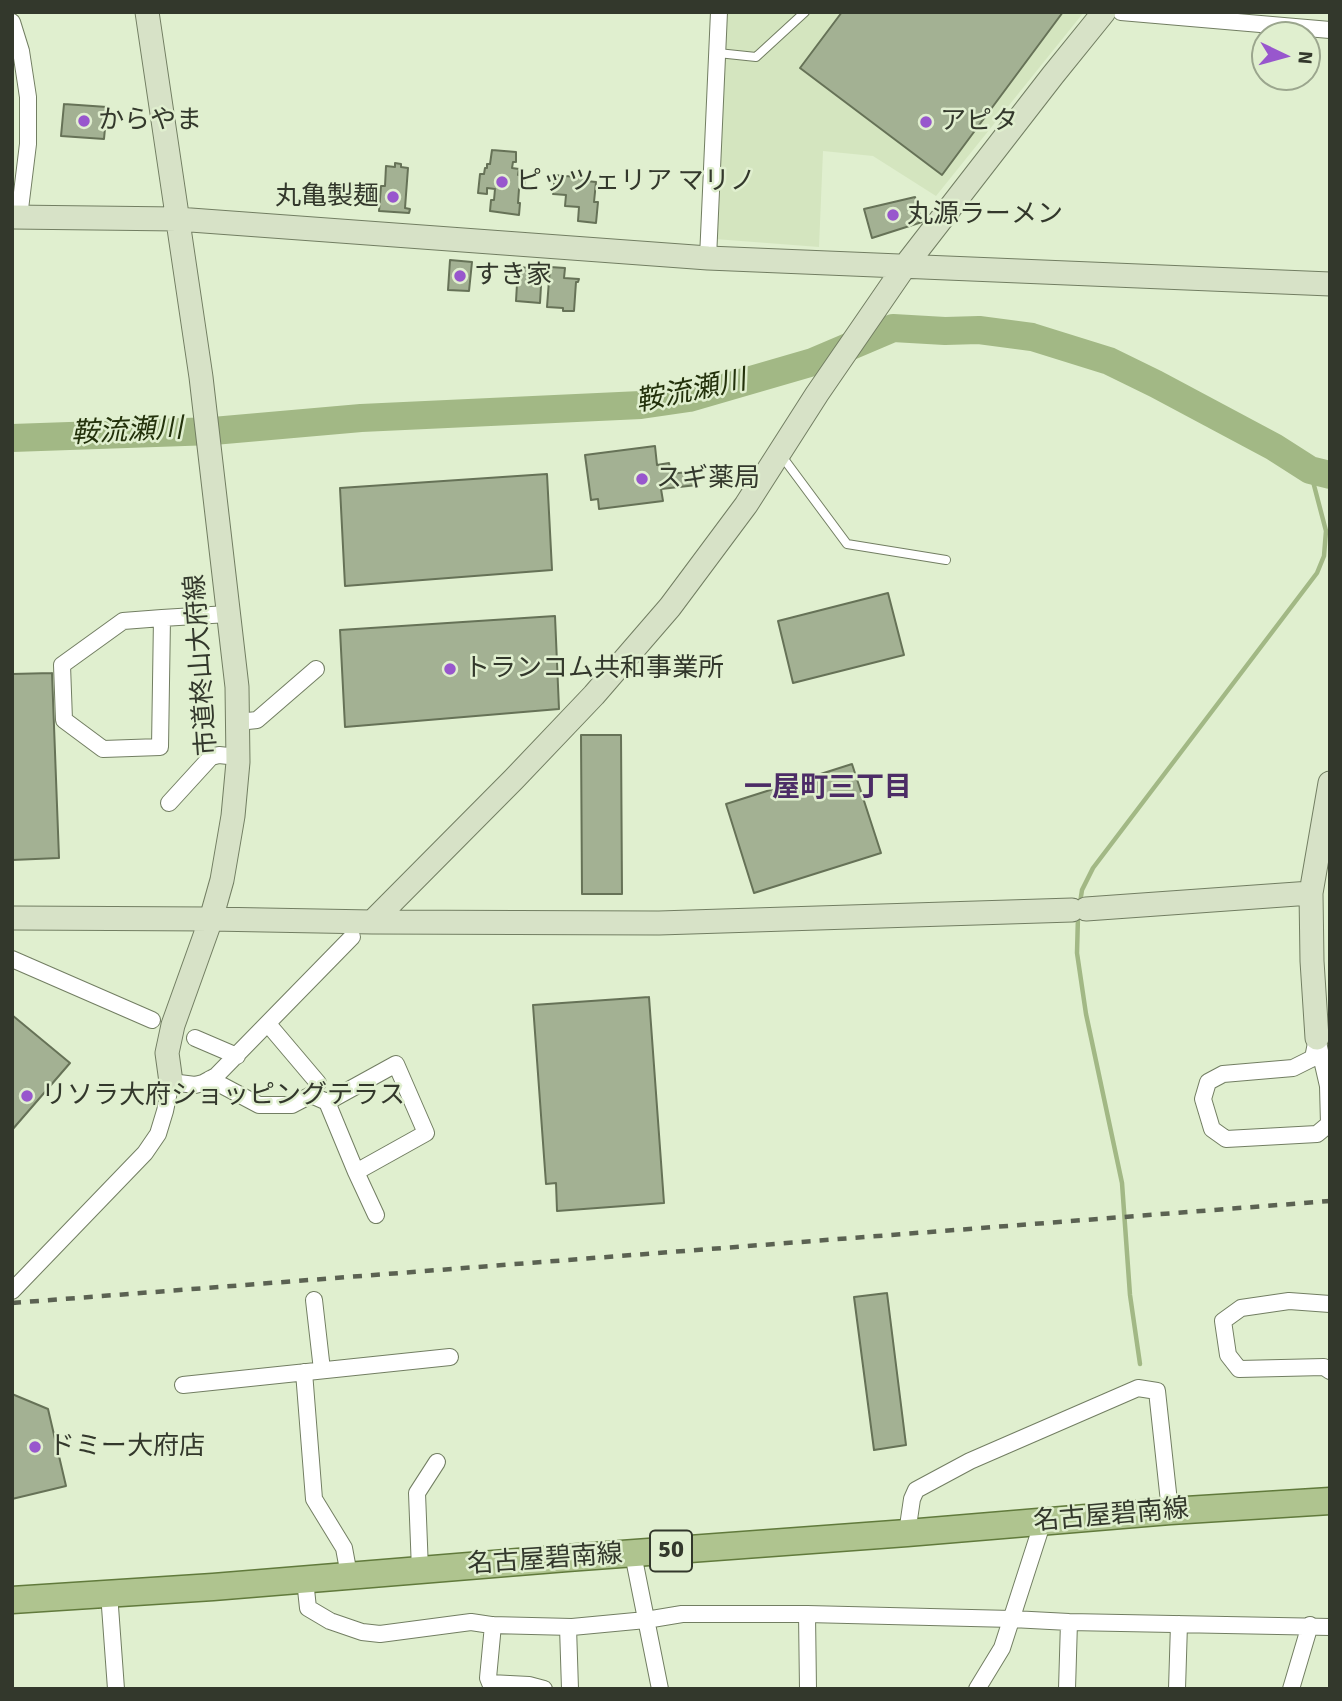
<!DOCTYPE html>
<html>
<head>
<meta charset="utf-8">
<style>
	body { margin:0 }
	#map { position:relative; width:1342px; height:1701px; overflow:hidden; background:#e0efcf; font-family:Signika,sans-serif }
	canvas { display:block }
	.frame { position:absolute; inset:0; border:14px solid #33382c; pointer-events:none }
	.north { position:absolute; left:1251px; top:21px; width:70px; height:70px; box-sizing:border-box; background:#e0efcf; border:2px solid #9ba68e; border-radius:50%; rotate:95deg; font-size:19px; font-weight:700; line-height:28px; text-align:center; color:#33382c }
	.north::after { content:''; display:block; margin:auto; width:24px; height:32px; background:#9857cd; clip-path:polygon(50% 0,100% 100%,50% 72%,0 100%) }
</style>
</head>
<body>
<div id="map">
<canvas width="1342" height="1701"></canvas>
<div class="frame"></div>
<div class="north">N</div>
</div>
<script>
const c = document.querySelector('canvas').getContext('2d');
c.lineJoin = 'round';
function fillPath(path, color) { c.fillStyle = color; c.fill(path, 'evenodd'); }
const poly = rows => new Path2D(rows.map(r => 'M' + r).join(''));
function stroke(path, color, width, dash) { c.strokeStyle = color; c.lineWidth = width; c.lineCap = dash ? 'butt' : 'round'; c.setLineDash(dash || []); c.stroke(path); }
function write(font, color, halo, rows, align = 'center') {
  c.font = font + ' Signika,"Noto Sans JP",sans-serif'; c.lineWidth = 5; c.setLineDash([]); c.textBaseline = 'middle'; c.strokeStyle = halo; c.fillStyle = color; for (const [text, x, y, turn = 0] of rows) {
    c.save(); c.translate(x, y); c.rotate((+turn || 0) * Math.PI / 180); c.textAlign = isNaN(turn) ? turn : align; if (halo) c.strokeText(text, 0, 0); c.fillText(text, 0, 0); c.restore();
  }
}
const built = poly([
	[725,12,1084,12,936,196,873,156,823,151,819,247,715,239]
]);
const stream = poly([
	[1080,903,1082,890,1093,868,1317,573,1324,556,1326,531,1310,470],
	[1078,916,1077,953,1086,1014,1122,1183,1130,1295,1140,1364]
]);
const river = poly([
	[12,438,213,431,361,418,641,405,689,398,813,362,893,328,945,331,979,330,1032,337,1109,361,1156,384,1274,447,1310,470,1330,475]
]);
const building = poly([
	[842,12,1063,12,942,175,800,68,842,12],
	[64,104,107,107,104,139,61,136,64,104],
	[492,150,516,152,516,162,513,162,512,168,519,169,518,175,525,176,524,189,519,189,518,203,520,203,519,215,490,211,491,200,494,200,495,189,487,188,487,194,478,193,480,174,484,174,485,168,487,168,487,164,490,164,492,150],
	[395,163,401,164,401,167,408,168,405,208,410,209,409,213,379,211,381,186,385,186,386,166,395,167,395,163],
	[555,175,586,178,586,181,596,182,594,202,598,202,596,223,578,221,579,207,565,206,566,195,553,194,555,175],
	[915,197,922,222,872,238,864,209,915,197],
	[450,260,472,262,469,291,448,290,450,260],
	[518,267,542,269,540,303,516,301,518,267],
	[550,267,565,268,564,278,579,279,578,282,576,282,574,311,563,311,563,308,547,307,550,267],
	[655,446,657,465,669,463,671,474,695,471,697,485,661,489,663,501,599,509,598,499,591,500,585,455,655,446],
	[547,474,552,570,345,586,340,488,547,474],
	[888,593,904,655,793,683,778,621,888,593],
	[555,616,559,709,345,727,340,630,555,616],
	[52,673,59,858,12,860,12,674,52,673],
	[581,735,621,735,622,894,582,894,581,735],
	[852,764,881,853,754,893,726,804,852,764],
	[649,997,664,1203,557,1211,556,1183,546,1184,533,1005,649,997],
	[12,1015,70,1063,12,1130,12,1015],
	[887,1293,906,1445,874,1450,854,1297,887,1293],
	[12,1394,48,1409,66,1486,12,1499,12,1394]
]);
const lane = poly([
	[718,53,756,57,805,12],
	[781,455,847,544,946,560]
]);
const street = poly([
	[1121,12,1330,30],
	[12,22,21,51,28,97,28,144,19,217],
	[708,258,719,12],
	[162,618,160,747,103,749,64,720,62,665,123,621,162,618,228,614],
	[238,722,257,720,316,669],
	[169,803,211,757,219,755,238,757],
	[12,959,152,1020],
	[268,1024,318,1083],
	[195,1038,237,1056],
	[1317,1038,1328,1086,1329,1124,1317,1134,1226,1139,1212,1129,1203,1099,1208,1082,1223,1074,1293,1068,1313,1058,1317,1038],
	[210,1079,259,1105,292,1105,311,1095,327,1102,356,1172,426,1133,396,1064,327,1102],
	[356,1172,376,1215],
	[12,1291,145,1153,158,1134,165,1111,171,1082,195,1085,203,1083,216,1076,352,937],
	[314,1300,322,1370],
	[1330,1304,1289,1301,1241,1308,1223,1321,1228,1355,1239,1369,1324,1367,1330,1371],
	[304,1372,314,1499,344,1548,349,1575],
	[183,1385,450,1357],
	[907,1533,912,1499,916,1490,970,1461,1138,1388,1157,1391,1170,1511],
	[633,1554,660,1689],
	[420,1570,417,1493,437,1462],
	[305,1580,308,1608,330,1621,362,1632,380,1634,471,1622,491,1625,572,1627,646,1620,682,1614,807,1614,1012,1619,1069,1622,1330,1627],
	[109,1593,116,1689],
	[807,1614,808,1689],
	[493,1625,488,1678,490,1683,529,1685,544,1689],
	[568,1627,570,1689],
	[977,1689,1002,1648,1043,1521],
	[1067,1689,1069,1622],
	[1177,1689,1179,1624],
	[1291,1689,1310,1625]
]);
const secondary = poly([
	[147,12,201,377,237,687,238,762,233,816,222,880,211,919,173,1025,167,1053,171,1082],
	[12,217,177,219,708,258,1330,284],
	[1086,909,1311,893],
	[12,918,211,919,372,922,659,923,1072,910],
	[372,922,514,779,594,695,670,607,746,505,817,394,905,266,1053,75,1104,12],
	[1317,1038,1312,961,1311,893,1330,783]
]);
const primary = poly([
	[12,1600,213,1587,567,1558,907,1533,1170,1511,1330,1501]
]);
const rail = poly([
	[12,1303,1330,1201]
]);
const markers = [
	[84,121,7,"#9857cd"],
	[926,122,7,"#9857cd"],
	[502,182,7,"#9857cd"],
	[393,197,7,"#9857cd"],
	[893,215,7,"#9857cd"],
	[460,276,7,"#9857cd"],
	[642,479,7,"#9857cd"],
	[450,669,7,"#9857cd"],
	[27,1096,7,"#9857cd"],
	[35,1447,7,"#9857cd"]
];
const shields = [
	[671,1551,42]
];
const shieldNames = [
	["50",671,1551]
];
const poiNames = [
	["からやま",98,121],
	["アピタ",940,122],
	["ピッツェリア マリノ",516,182],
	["丸亀製麺",379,197,"right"],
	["丸源ラーメン",907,215],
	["すき家",474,276],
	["スギ薬局",656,479],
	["トランコム共和事業所",464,669],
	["リソラ大府ショッピングテラス",41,1096],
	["ドミー大府店",49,1447]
];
const streetNames = [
	["市道柊山大府線",202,665,-94],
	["名古屋碧南線",1111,1516,-5],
	["名古屋碧南線",545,1560,-4]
];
const waterNames = [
	["鞍流瀬川",691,392,-12],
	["鞍流瀬川",127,432,-3]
];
const neighbourhoodNames = [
	["一屋町三丁目",828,789]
];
fillPath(built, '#d4e5bf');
stroke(stream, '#a2b885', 4.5);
stroke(river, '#a2b885', 28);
fillPath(building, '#a3b193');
stroke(building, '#667257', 2);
stroke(lane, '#727e62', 10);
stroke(street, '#727e62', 18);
stroke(secondary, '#727e62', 25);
stroke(primary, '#617a3c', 29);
stroke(lane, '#fff', 8);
stroke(street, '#fff', 16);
stroke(secondary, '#d7e2c7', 23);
stroke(primary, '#afc48f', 26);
stroke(rail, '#5b6252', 4.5, [9, 9]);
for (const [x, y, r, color] of markers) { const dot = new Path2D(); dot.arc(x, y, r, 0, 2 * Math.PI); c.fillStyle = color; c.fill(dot); stroke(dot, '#e0efcf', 2.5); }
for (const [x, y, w] of shields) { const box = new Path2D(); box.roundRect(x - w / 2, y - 20.5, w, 41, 5); c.fillStyle = '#e0efcf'; c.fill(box); stroke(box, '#33382c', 2); }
write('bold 24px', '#33382c', null, shieldNames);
write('26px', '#33382c', '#e0efcf', poiNames, 'left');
write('26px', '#33382c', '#e0efcf', streetNames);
write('italic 28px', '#23310b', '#e0efcf', waterNames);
write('bold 28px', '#4c2c66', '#e0efcf', neighbourhoodNames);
</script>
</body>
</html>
